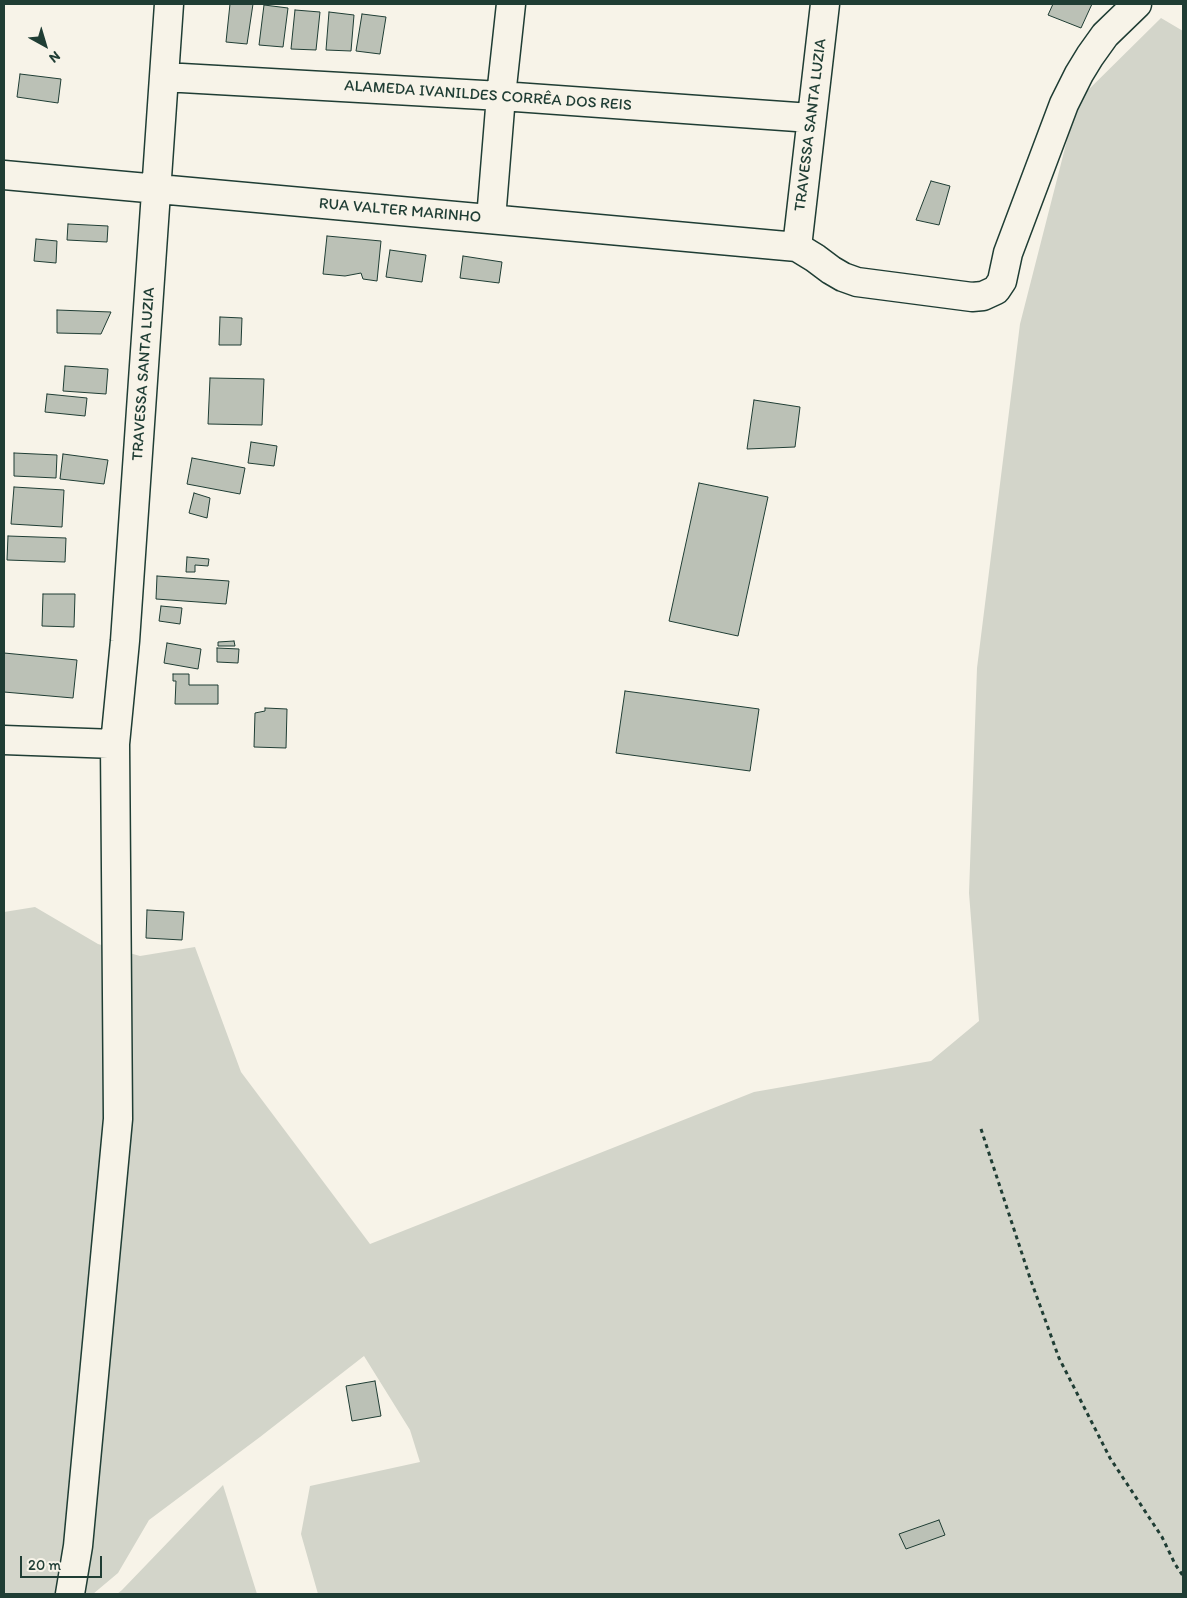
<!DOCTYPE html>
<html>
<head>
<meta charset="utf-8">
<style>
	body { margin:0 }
	#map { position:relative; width:1187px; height:1598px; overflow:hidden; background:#f7f3e8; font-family:Itim,sans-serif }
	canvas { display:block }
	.frame { position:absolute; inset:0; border:5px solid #1f3d34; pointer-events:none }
	.north { position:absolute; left:20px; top:20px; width:50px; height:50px; -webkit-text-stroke:4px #f7f3e8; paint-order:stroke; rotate:141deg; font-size:14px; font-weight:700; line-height:20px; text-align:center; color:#1f3d34 }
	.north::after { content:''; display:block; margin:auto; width:18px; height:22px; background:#1f3d34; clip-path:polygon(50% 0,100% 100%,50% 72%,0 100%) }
	.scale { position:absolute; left:20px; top:1556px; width:82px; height:22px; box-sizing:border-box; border:2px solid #1f3d34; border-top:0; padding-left:6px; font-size:15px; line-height:18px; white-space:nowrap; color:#1f3d34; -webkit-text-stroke:4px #f7f3e8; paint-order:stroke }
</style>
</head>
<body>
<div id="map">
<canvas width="1187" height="1598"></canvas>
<div class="frame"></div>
<div class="north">N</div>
<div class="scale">20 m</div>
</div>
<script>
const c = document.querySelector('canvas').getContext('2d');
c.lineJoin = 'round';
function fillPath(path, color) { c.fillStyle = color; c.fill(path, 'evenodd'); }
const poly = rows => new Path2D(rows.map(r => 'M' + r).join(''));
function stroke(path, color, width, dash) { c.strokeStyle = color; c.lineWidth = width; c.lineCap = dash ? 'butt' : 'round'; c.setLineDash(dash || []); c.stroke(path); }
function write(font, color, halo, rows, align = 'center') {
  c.font = font + ' Itim,sans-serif'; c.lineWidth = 4; c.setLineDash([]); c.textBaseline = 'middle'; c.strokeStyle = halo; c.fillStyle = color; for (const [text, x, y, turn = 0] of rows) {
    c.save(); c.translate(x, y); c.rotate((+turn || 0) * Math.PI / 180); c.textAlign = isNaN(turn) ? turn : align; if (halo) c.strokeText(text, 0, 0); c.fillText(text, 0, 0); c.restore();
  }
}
const green = poly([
	[1161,18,1183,31,1183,1594,318,1594,301,1534,310,1486,420,1462,410,1430,364,1356,260,1437,149,1520,118,1573,93,1594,4,1594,4,912,35,907,98,944,140,956,195,947,241,1072,370,1244,754,1092,931,1061,979,1021,969,893,977,668,1020,324,1077,101],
	[223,1485,257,1594,117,1594,122,1590]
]);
const building = poly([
	[230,4,253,4,247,44,226,42,230,4],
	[1053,4,1092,4,1081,28,1048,15,1053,4],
	[264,5,288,8,283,47,259,45,264,5],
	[295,10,320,12,316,50,291,49,295,10],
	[329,12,354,15,351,51,326,50,329,12],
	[362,14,386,17,380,54,356,51,362,14],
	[20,74,61,79,58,103,17,97,20,74],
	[931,181,950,186,939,225,916,220,931,181],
	[68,224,108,226,107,242,67,240,68,224],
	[327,236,381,241,377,281,363,279,361,273,345,276,323,274,327,236],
	[36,239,57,241,56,263,34,261,36,239],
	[390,250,426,255,422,282,386,277,390,250],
	[463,256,502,262,499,283,460,278,463,256],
	[57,310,111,312,101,334,57,333,57,310],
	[220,317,242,318,241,345,219,345,220,317],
	[65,366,108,369,106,394,63,391,65,366],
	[210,378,264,379,262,425,208,424,210,378],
	[47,394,87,398,85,416,45,412,47,394],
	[754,400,800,407,795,447,747,449,754,400],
	[251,442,277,446,274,466,248,463,251,442],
	[14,453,57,455,56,478,14,476,14,453],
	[63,454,108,460,104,484,60,479,63,454],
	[192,458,245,468,240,494,187,484,192,458],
	[699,483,768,497,738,636,669,621,699,483],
	[14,487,64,490,62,527,11,524,14,487],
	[194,493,210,498,207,518,189,513,194,493],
	[8,536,66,538,65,562,7,560,8,536],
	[187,557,209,559,208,566,195,565,195,572,186,572,187,557],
	[157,576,229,581,226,604,156,599,157,576],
	[43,594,75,594,74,627,42,626,43,594],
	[161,606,182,608,180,624,159,621,161,606],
	[234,641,235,646,218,646,218,642,234,641],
	[167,643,201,649,198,669,164,663,167,643],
	[217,648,239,649,238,663,217,662,217,648],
	[4,653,77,660,73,698,4,692,4,653],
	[173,674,189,674,189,685,218,685,218,704,175,704,176,681,173,681,173,674],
	[625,691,759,709,750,771,616,753,625,691],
	[265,708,287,709,286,748,254,747,255,713,265,711,265,708],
	[147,910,184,912,182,940,146,938,147,910],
	[375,1381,381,1416,352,1421,346,1386,375,1381],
	[939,1520,945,1535,906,1549,899,1534,939,1520]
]);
const path = poly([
	[981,1129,1030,1278,1059,1358,1110,1458,1162,1537,1175,1564,1183,1576]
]);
const street = poly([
	[164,77,501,96,811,118],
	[4,175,797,247,815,258,831,270,843,277,857,282,972,297,983,296,996,290,1002,281,1008,253,1064,104,1079,74,1090,56,1105,35,1137,4],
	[491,219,501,96,511,4],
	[797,247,825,4],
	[4,740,115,744],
	[70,1594,78,1546,118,1119,115,744,125,641,169,4]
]);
const streetNames = [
	["ALAMEDA IVANILDES CORRÊA DOS REIS",488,96,4],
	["TRAVESSA SANTA LUZIA",811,125,-83],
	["RUA VALTER MARINHO",400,211,5],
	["TRAVESSA SANTA LUZIA",144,374,-86]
];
fillPath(green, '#d3d5ca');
fillPath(building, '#bbc1b6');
stroke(building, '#1f3d34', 1);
stroke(street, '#1f3d34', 31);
stroke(path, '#1f3d34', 3, [4, 4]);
stroke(street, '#f7f3e8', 28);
write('16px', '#1f3d34', '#f7f3e8', streetNames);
</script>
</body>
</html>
